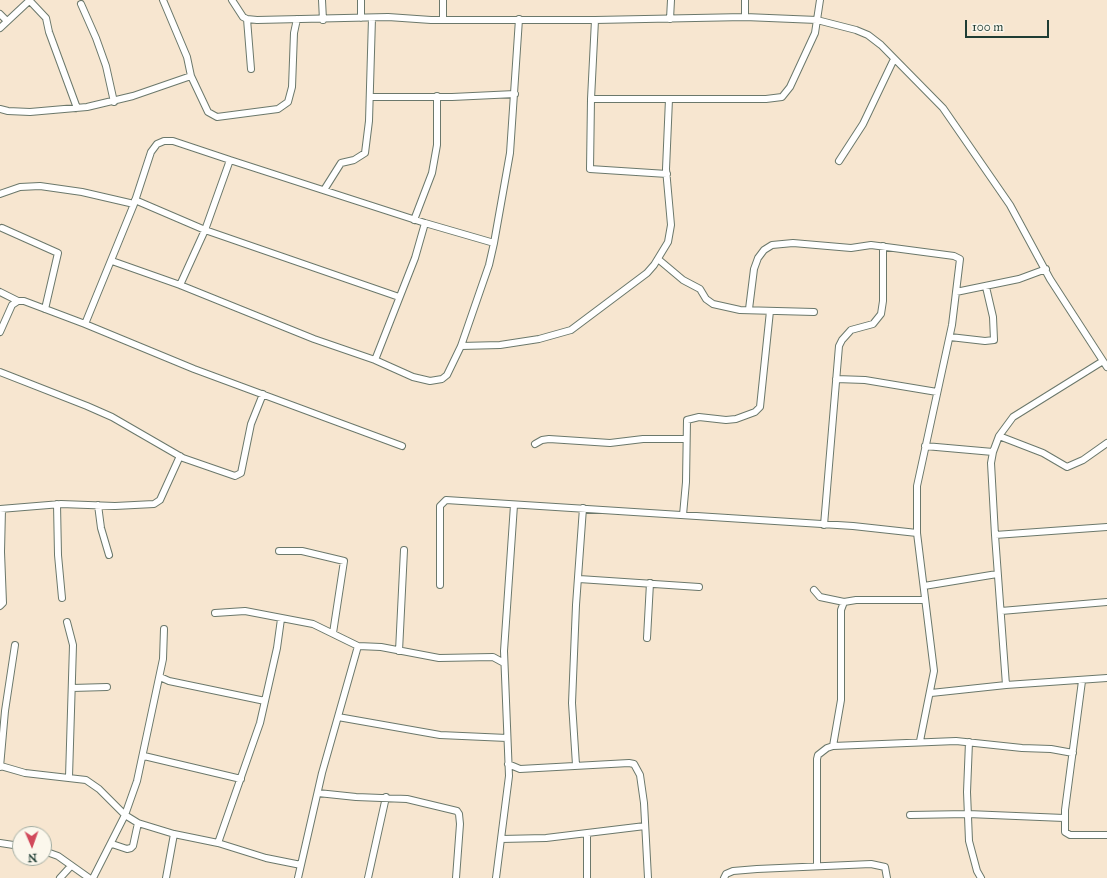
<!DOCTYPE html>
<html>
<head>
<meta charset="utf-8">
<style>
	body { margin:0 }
	#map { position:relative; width:1107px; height:878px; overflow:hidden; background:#f7e6d0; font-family:"IM FELL Great Primer",serif }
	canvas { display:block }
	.north { position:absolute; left:12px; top:826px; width:40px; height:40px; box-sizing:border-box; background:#fbf7ec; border:1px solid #a3ada2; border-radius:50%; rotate:178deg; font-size:11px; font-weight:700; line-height:16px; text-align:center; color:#1f3d34 }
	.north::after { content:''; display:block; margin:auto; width:14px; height:18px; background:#d1495b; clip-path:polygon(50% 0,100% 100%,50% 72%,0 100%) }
	.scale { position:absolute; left:965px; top:20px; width:84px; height:18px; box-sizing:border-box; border:2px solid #1f3d34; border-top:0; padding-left:5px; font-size:12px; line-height:14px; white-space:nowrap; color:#1f3d34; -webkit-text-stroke:3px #fbf7ec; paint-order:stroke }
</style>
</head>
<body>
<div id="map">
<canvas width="1107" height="878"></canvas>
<div class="north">N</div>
<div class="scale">100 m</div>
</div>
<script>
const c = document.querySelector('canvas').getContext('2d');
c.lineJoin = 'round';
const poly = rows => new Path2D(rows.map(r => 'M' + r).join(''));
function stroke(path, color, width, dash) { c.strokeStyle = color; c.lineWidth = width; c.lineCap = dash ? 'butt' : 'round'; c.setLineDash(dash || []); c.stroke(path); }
const minor = poly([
	[29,0,46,18,49,32,77,108],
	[163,0,187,57,191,76,208,112,217,117,278,109,288,102,292,87,294,33,297,19],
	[232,0,243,17,247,19,257,20,388,17,431,20,595,20,745,17,817,20,856,30,868,35,881,45,943,108,1010,205,1050,279,1107,367],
	[322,0,323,20],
	[361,0,361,18],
	[443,0,443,20],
	[81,4,96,38,106,66,114,102],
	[0,14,7,21],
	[745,17,745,0],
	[247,19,251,69],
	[670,19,671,0],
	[595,20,591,99,590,169,667,174],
	[0,28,30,0],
	[370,97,452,97,515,94],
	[591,99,766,99,782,97,790,87,815,33,820,0],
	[0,109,8,111,30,112,87,107,133,96,191,76],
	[839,161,863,124,894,59],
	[324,190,341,163,354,160,365,153,369,121,372,18],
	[0,194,20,187,40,186,82,192,134,204],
	[135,200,205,230,399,297],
	[414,220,432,173,437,145,437,96],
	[2,228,58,253,45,309],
	[658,259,683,280,700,289,706,299,713,304,740,310,814,312],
	[112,261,180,285,314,339,375,360,413,377,430,381,442,379,447,375,461,346,489,265,494,243,510,153,519,19],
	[180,285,205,230,230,160,425,223,494,243],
	[0,292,18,301,24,301,85,324,194,369,402,446],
	[956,292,1019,279,1046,269],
	[749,309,754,269,758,258,764,250,772,245,793,243,851,248,871,245,954,256,960,259,952,325,917,486,917,533,934,671,920,741],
	[85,324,134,204,151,152,157,144,164,141,173,141,230,160],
	[0,332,12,305,18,301],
	[950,337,985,341,994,340,993,317,986,287],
	[461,346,500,345,539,339,571,330,647,273,654,265,668,242,671,225,666,169,669,99],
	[375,360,415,258,425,223],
	[0,372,87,406,112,417,183,458,235,476,241,473,251,424,263,394],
	[836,379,865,380,937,392],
	[999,436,1043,453,1067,467,1083,460,1107,443],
	[535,444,542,440,549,439,610,443,643,439,686,439],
	[925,446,993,452],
	[57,504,58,555,62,598],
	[98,505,101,528,109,555],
	[0,509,61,504,115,506,154,504,160,500,180,456],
	[683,515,686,482,687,420,699,417,726,420,736,419,755,412,760,407,770,311],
	[824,525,839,346,842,340,851,330,873,324,881,314,883,301,883,246],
	[995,535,1107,527],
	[279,551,302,551,344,561,333,633],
	[579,579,699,587],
	[440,585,440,506,446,500,853,526,917,533],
	[924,586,997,574],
	[814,590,820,597,844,602,856,600,925,600],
	[0,606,3,603,1,552,2,509],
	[1001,611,1107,602],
	[215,613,245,611,313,624,358,646],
	[67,622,73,645,69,777],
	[647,638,650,583],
	[399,651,404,550],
	[160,677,169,681,265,701],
	[1082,681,1065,810,1065,832,1070,835,1107,835],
	[1006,685,995,535,991,463,993,452,999,436,1013,417,1103,361],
	[72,688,107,687],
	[931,693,1006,685,1107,678],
	[338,717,440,735,507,738],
	[969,742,967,792,969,841,977,871,981,878],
	[833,746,841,700,841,610,844,602],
	[144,756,241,779],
	[508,764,520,769,629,763,634,764,640,775,644,803,648,878],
	[576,765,572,703,576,605,583,508],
	[1,766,25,773,86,780,99,789,125,815,138,823,174,834,218,843,266,858,301,865],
	[0,767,5,711,15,645],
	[318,793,356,797,407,799,457,811,459,814,460,824,456,878],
	[910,815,968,814,1064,818],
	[587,834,587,878],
	[501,839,546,838,645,826],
	[0,843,20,846],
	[218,843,260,723,277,648,281,619],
	[112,844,127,849,131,848,133,846,138,823],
	[44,851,58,856,89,878],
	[817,866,817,759,818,755,827,748,833,746,956,741,1022,748,1051,749,1073,753],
	[60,878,71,866],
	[93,878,125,815,137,781,163,659,164,629],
	[166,878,174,834],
	[298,878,322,773,358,646,381,647,439,658,493,657,504,663],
	[368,878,386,797],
	[496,878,509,776,504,651,514,505],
	[724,878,726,874,733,871,757,869,871,864,885,867,887,878]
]);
stroke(minor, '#6b786b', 8);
stroke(minor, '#fff', 6);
</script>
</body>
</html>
